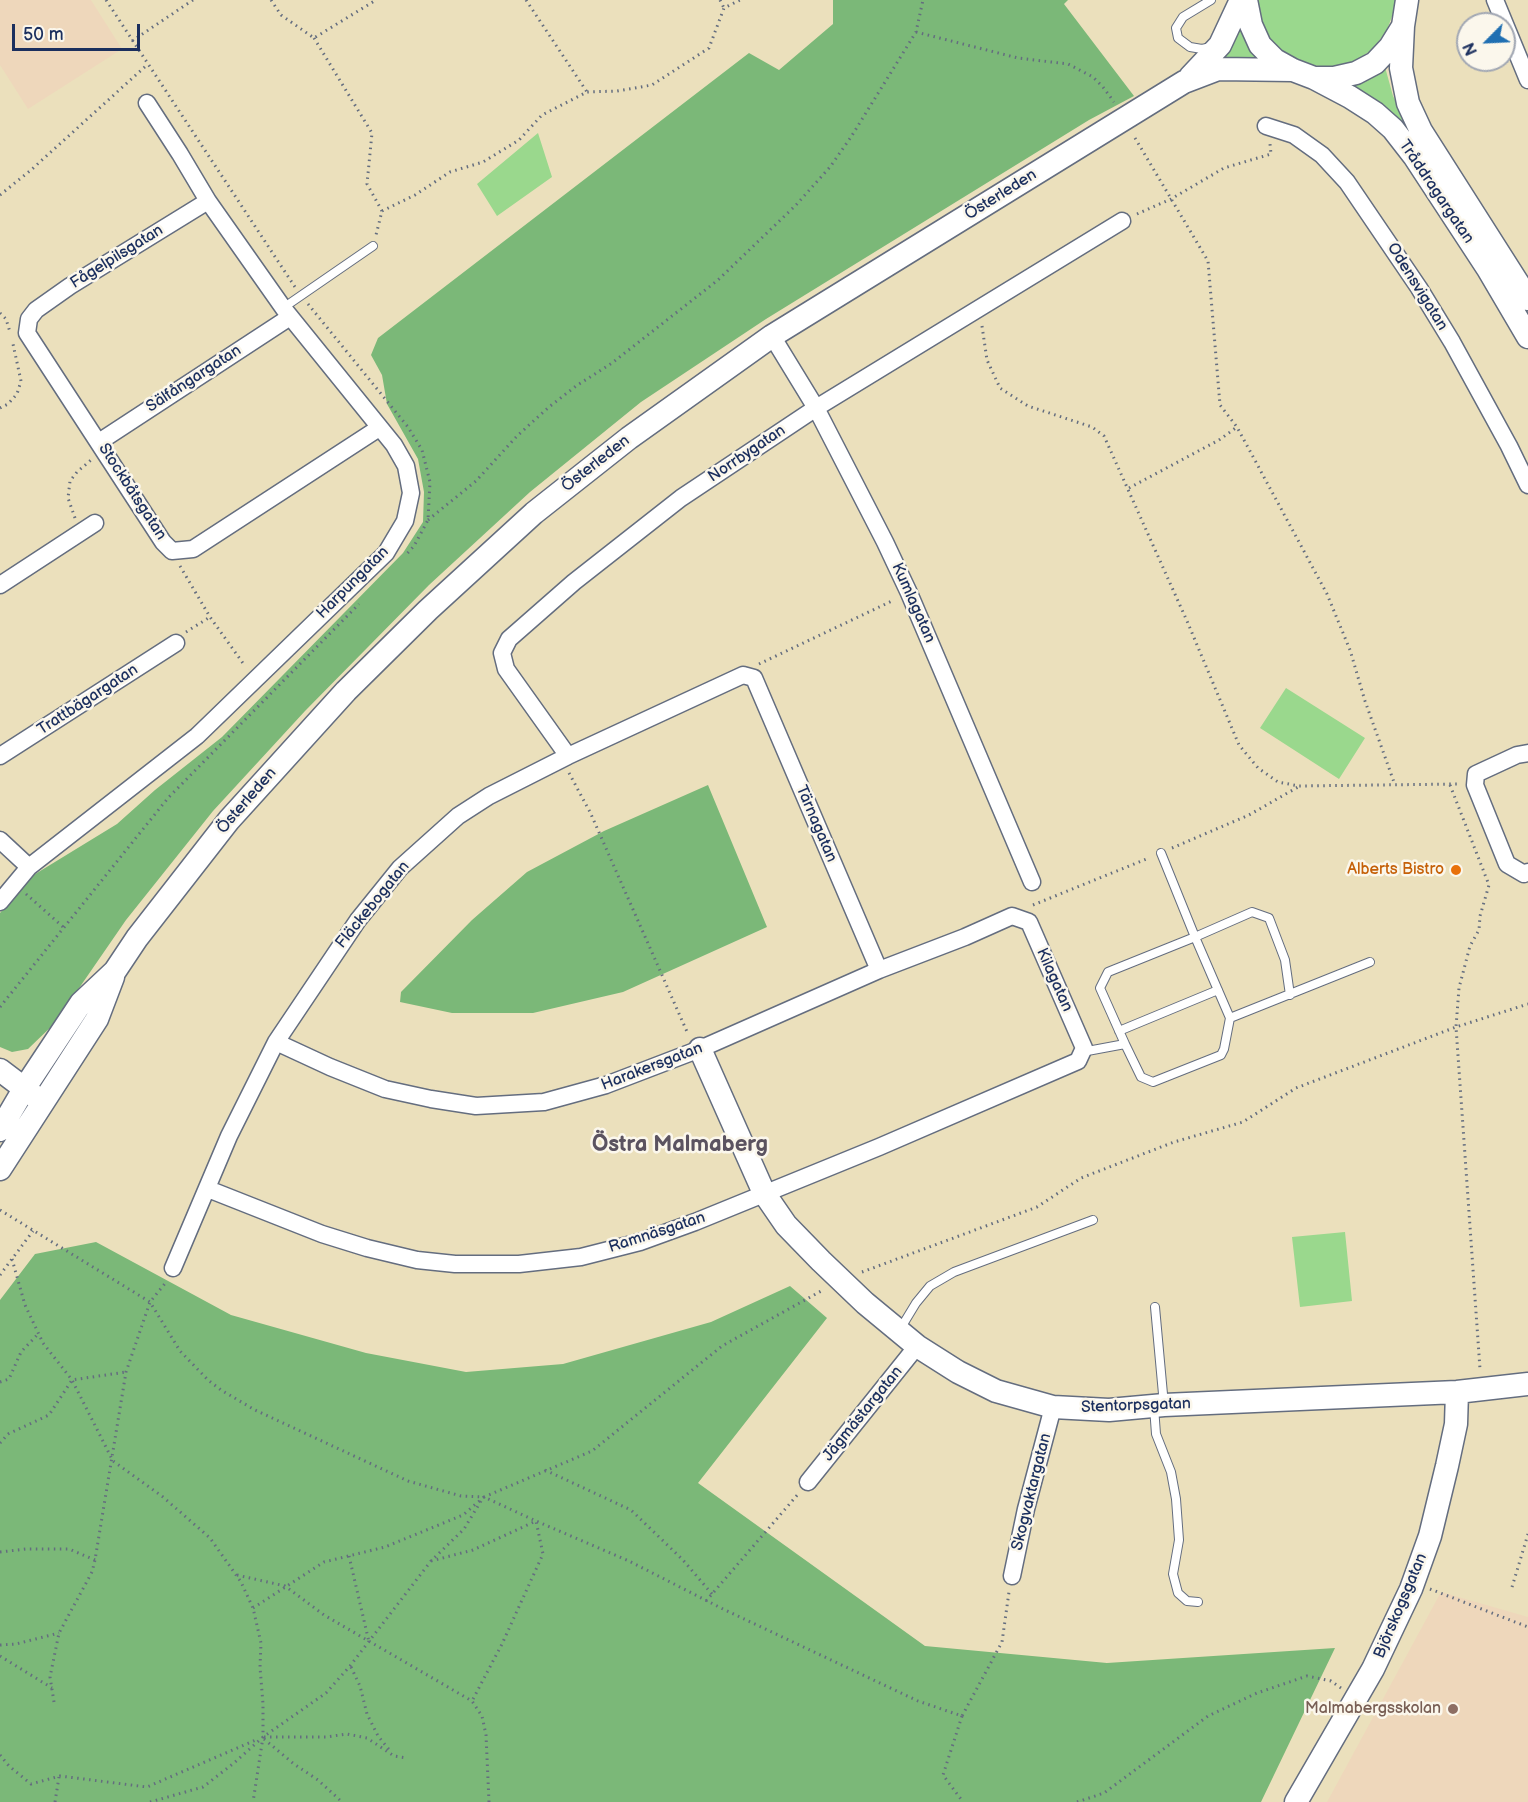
<!DOCTYPE html>
<html>
<head>
<meta charset="utf-8">
<style>
	body { margin:0 }
	#map { position:relative; width:1528px; height:1802px; overflow:hidden; background:#ebe0bc; font-family:"Balsamiq Sans",sans-serif }
	canvas { display:block }
	.north { position:absolute; left:1456px; top:12px; width:60px; height:60px; box-sizing:border-box; background:#fbf7ec; border:2px solid #a1a7b3; border-radius:50%; rotate:246deg; font-size:16px; font-weight:700; line-height:24px; text-align:center; color:#1b2f5e }
	.north::after { content:''; display:block; margin:auto; width:21px; height:27px; background:#1f6fb2; clip-path:polygon(50% 0,100% 100%,50% 72%,0 100%) }
	.scale { position:absolute; left:12px; top:24px; width:128px; height:27px; box-sizing:border-box; border:3px solid #1b2f5e; border-top:0; padding-left:8px; font-size:18px; line-height:21px; white-space:nowrap; color:#1b2f5e; -webkit-text-stroke:4px #fbf7ec; paint-order:stroke }
</style>
</head>
<body>
<div id="map">
<canvas width="1528" height="1802"></canvas>
<div class="north">N</div>
<div class="scale">50 m</div>
</div>
<script>
const c = document.querySelector('canvas').getContext('2d');
c.lineJoin = 'round';
function fillPath(path, color) { c.fillStyle = color; c.fill(path, 'evenodd'); }
const poly = rows => new Path2D(rows.map(r => 'M' + r).join(''));
function stroke(path, color, width, dash) { c.strokeStyle = color; c.lineWidth = width; c.lineCap = dash ? 'butt' : 'round'; c.setLineDash(dash || []); c.stroke(path); }
function write(font, color, halo, rows, align = 'center') {
  c.font = font + ' "Balsamiq Sans",sans-serif'; c.lineWidth = 5; c.setLineDash([]); c.textBaseline = 'middle'; c.strokeStyle = halo; c.fillStyle = color; for (const [text, x, y, turn = 0] of rows) {
    c.save(); c.translate(x, y); c.rotate((+turn || 0) * Math.PI / 180); c.textAlign = isNaN(turn) ? turn : align; if (halo) c.strokeText(text, 0, 0); c.fillText(text, 0, 0); c.restore();
  }
}
const built = poly([
	[0,0,91,0,122,49,28,109,0,65],
	[1441,1592,1528,1617,1528,1802,1327,1802]
]);
const green = poly([
	[1256,0,1395,0,1395,8,1387,30,1373,49,1354,62,1331,67,1308,65,1287,56,1270,40,1259,20],
	[1240,25,1260,60,1221,57],
	[1385,67,1393,96,1414,137,1382,105,1354,86],
	[538,133,552,177,497,216,477,184],
	[1286,688,1365,738,1339,779,1260,728],
	[1345,1232,1352,1301,1300,1307,1292,1237]
]);
const forest = poly([
	[833,0,1068,0,1064,4,1134,96,1089,120,766,319,641,402,530,492,429,585,305,711,213,811,126,920,55,1023,28,1049,12,1052,0,1047,0,913,32,876,117,824,155,790,222,737,403,553,423,522,424,492,418,459,387,404,382,375,371,355,378,338,749,53,779,70,833,24],
	[708,785,767,927,623,992,533,1013,452,1013,400,1002,401,992,472,920,527,872,604,831],
	[96,1242,231,1315,366,1353,466,1372,563,1364,711,1322,790,1286,827,1318,698,1483,925,1646,1107,1663,1335,1648,1261,1802,0,1802,0,1300,35,1254]
]);
const path = poly([
	[106,0,295,287],
	[271,0,281,15,314,38,376,0],
	[526,0,587,92],
	[720,0,724,8],
	[916,32,1018,58,1068,64,1093,77,1103,87,1114,102],
	[314,38,372,133,367,184,382,211,376,235],
	[132,41,193,0],
	[1135,138,1208,261,1220,405,1237,427,1327,594,1350,650,1365,701,1395,785],
	[0,195,31,170,148,64],
	[382,211,415,195,450,172,483,162,519,140,542,115,587,92,617,91,652,85,709,48,724,8,740,0],
	[1137,214,1171,199,1224,168,1271,154,1270,144],
	[308,304,408,427,422,450,430,482,428,520,414,546,405,556],
	[0,313,6,319,10,332],
	[982,326,987,360,1000,388,1028,406,1092,427,1104,436,1187,621,1239,745,1258,768,1278,782,1299,786,1458,784],
	[0,408,8,404,17,394,21,381,13,344],
	[1129,488,1219,440,1237,427],
	[75,518,68,498,70,481,77,472,91,460],
	[428,520,476,481,517,436,549,407,576,386,612,363,718,280,796,205,830,167,851,137,916,32,923,0],
	[180,566,210,617,245,666],
	[186,632,210,617],
	[759,664,894,600],
	[569,773,590,812,688,1034],
	[1450,785,1489,885,1480,916,1479,930,1470,946,1459,988,1456,1027,1480,1369],
	[1172,848,1249,815,1298,787],
	[26,894,63,927],
	[1033,905,1149,858],
	[0,1007,168,798,359,604],
	[0,1210,150,1302,180,1351,208,1380,221,1390,255,1410,408,1481,461,1496,484,1497,592,1451,722,1346,823,1290],
	[12,1259,25,1305,43,1343,72,1380,113,1461,163,1497,210,1538,241,1582,253,1608,261,1643,260,1667,263,1704,263,1737,253,1802],
	[862,1272,1037,1207,1081,1178,1174,1142,1243,1122,1296,1088,1456,1027,1528,1004],
	[0,1275,33,1231],
	[0,1382,9,1379,21,1352,38,1334],
	[0,1443,8,1434,49,1415,72,1380,126,1372],
	[545,1470,631,1510,683,1560,712,1594],
	[0,1552,26,1549,69,1549,95,1560],
	[349,1556,369,1642],
	[431,1561,473,1550,536,1521,629,1561,723,1609,918,1701,962,1716,1002,1642,1009,1592],
	[237,1575,285,1586,324,1615,472,1701,482,1716,486,1735,489,1802],
	[1512,1587,1528,1534],
	[1430,1589,1528,1627],
	[706,1601,799,1493],
	[253,1608,324,1562,385,1547,463,1515,484,1497,536,1521,543,1554,502,1644,472,1701],
	[0,1645,16,1644,59,1633],
	[0,1656,52,1688],
	[351,1667,360,1686,367,1714,378,1736,391,1752],
	[54,1702,50,1677,59,1633,92,1572,95,1560,126,1372,150,1302,167,1281],
	[962,1716,943,1775,963,1802],
	[264,1737,326,1737,347,1734,367,1738,394,1756,407,1758],
	[264,1739,294,1764,318,1780,342,1802],
	[0,1755,9,1766,31,1784,60,1776,147,1787,258,1739],
	[55,1802,59,1777],
	[150,1802,203,1787,234,1763,263,1737,326,1693,350,1666,431,1561,464,1529,481,1501],
	[1077,1802,1104,1793,1208,1716,1257,1693,1307,1676,1331,1681,1341,1688]
]);
const lane = poly([
	[1211,47,1202,49,1190,47,1178,38,1176,28,1183,17,1211,0],
	[283,308,373,246],
	[1161,853,1195,937,1252,912,1269,918,1285,960,1290,995],
	[1119,1031,1218,990],
	[1125,1044,1100,988,1108,972,1195,937,1230,1018],
	[1082,1052,1125,1044,1141,1077,1153,1082,1221,1055,1224,1049,1230,1018,1370,962],
	[1155,1307,1164,1405],
	[899,1331,916,1303,930,1286,954,1272,1093,1220],
	[1154,1407,1156,1434,1171,1472,1176,1499,1179,1540,1173,1574,1178,1593,1187,1601,1198,1602]
]);
const street = poly([
	[1495,0,1528,80],
	[1266,126,1294,135,1322,155,1347,182,1419,288,1452,342,1509,446,1528,485],
	[208,201,70,286,36,310,29,319,27,333,163,542,172,551,193,549,379,428],
	[772,336,816,408,885,542,909,593,1032,882],
	[99,442,290,317],
	[0,585,95,523],
	[1528,753,1517,755,1476,774,1475,785,1507,864,1524,874,1528,872],
	[0,756,176,643],
	[568,756,506,669,502,653,509,639,574,582,681,498,816,408,1122,221],
	[0,840,29,867],
	[0,902,29,867,197,736,386,553,405,521,411,493,406,466,394,445,284,309,208,201,180,154,147,103],
	[208,1189,322,1234,367,1248,417,1260,455,1264,519,1264,581,1257,640,1242,695,1222,879,1147,1078,1061,1084,1048,1029,922,1012,916,965,937,879,970,700,1049,606,1085,544,1102,476,1106,431,1099,385,1089,330,1067,276,1042],
	[173,1268,229,1136,276,1042,358,920,400,868,458,816,489,796,568,756,743,675,754,678,879,970],
	[808,1482,917,1346],
	[1012,1576,1026,1509,1053,1407]
]);
const secondary = poly([
	[1246,0,1251,25,1260,45,1275,60,1293,70,1314,78,1334,78,1356,73,1375,63,1390,47,1403,26,1407,0],
	[1403,26,1401,68,1408,103,1421,131,1528,299],
	[1190,77,1220,45,1241,0],
	[1314,78,1350,97,1375,113,1393,129,1414,156,1488,269,1528,337],
	[700,1049,764,1193,786,1225,821,1261,865,1303,917,1346,958,1372,996,1391,1053,1407,1109,1410,1164,1405,1457,1392,1528,1384],
	[0,1070,37,1098],
	[0,1130,24,1089,81,1003,115,971,137,938,229,820,346,691,428,610,534,513,629,438,772,336,1184,82,1218,69,1293,70],
	[0,1169,97,1019,113,977],
	[1296,1802,1373,1669,1411,1589,1430,1536,1447,1466,1456,1424,1457,1392]
]);
const markers = [
	[1456,870,6,"#e8710a"],
	[1453,1709,6,"#8d6e63"]
];
const streetNames = [
	["Tråddragargatan",1436,192,56],
	["Österleden",1001,195,-32],
	["Fågelpilsgatan",117,257,-32],
	["Odensvigatan",1417,287,58],
	["Sälfångargatan",194,379,-33],
	["Norrbygatan",747,454,-34],
	["Österleden",596,464,-38],
	["Stockbåtsgatan",132,492,57],
	["Harpungatan",353,583,-45],
	["Kumlagatan",913,603,66],
	["Trattbägargatan",88,700,-33],
	["Österleden",247,801,-49],
	["Tärnagatan",816,824,67],
	["Fläckebogatan",373,905,-51],
	["Kilagatan",1054,980,66],
	["Harakersgatan",652,1067,-21],
	["Ramnäsgatan",657,1233,-18],
	["Stentorpsgatan",1136,1406,-2],
	["Jägmästargatan",863,1414,-51],
	["Skogvaktargatan",1032,1492,-76],
	["Björskogsgatan",1401,1606,-67]
];
const foodNames = [
	["Alberts Bistro",1444,870]
];
const educationNames = [
	["Malmabergsskolan",1441,1709]
];
const districtNames = [
	["Östra Malmaberg",680,1145]
];
fillPath(built, '#eed7bb');
fillPath(green, '#9ad88d');
fillPath(forest, '#7bb878');
stroke(lane, '#646d7f', 10);
stroke(street, '#646d7f', 19);
stroke(secondary, '#646d7f', 25);
stroke(path, '#646d7f', 3, [1.5, 4.5]);
stroke(lane, '#fff', 8);
stroke(street, '#fff', 16);
stroke(secondary, '#fff', 22);
for (const [x, y, r, color] of markers) { const dot = new Path2D(); dot.arc(x, y, r, 0, 2 * Math.PI); c.fillStyle = color; c.fill(dot); stroke(dot, '#fbf7ec', 2); }
write('16px', '#1b2f5e', '#fbf7ec', streetNames);
write('16px', '#c56008', '#fbf7ec', foodNames, 'right');
write('16px', '#785e54', '#fbf7ec', educationNames, 'right');
write('bold 22px', '#5b5360', '#fbf7ec', districtNames);
</script>
</body>
</html>
